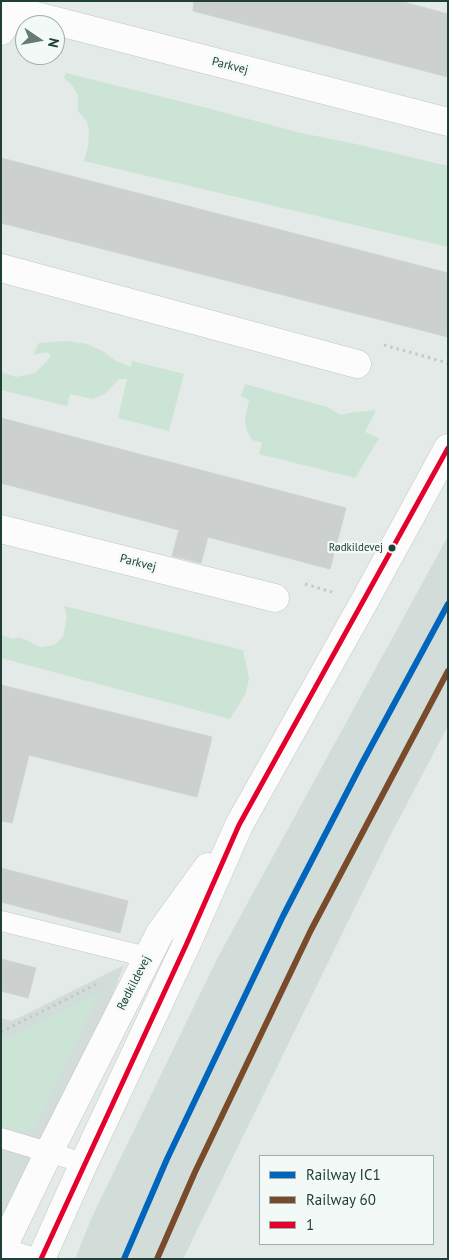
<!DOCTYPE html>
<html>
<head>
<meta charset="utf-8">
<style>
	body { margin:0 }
	#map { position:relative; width:449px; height:1260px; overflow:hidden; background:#e4eae7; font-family:"PT Sans",sans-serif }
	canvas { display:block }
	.frame { position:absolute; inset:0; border:2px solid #203f39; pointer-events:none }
	.legend { position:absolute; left:259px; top:1155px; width:175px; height:90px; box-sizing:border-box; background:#f2f9f6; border:1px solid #9eafaa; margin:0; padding:6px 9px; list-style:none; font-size:15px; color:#203f39 }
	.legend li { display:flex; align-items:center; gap:10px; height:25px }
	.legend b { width:25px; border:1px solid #9eafaa }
	.north { position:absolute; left:15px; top:15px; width:50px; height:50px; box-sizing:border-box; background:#f2f9f6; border:1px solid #9eafaa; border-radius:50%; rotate:102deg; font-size:14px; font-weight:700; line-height:20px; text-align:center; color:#203f39 }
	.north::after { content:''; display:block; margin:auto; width:18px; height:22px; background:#657b76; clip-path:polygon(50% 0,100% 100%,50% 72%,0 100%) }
</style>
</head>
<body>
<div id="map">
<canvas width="449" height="1260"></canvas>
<div class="frame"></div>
<ul class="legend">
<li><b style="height:6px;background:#0065bd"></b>Railway IC1</li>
<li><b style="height:6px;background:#7a4b2a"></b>Railway 60</li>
<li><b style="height:6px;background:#e4002b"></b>1</li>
</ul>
<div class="north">N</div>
</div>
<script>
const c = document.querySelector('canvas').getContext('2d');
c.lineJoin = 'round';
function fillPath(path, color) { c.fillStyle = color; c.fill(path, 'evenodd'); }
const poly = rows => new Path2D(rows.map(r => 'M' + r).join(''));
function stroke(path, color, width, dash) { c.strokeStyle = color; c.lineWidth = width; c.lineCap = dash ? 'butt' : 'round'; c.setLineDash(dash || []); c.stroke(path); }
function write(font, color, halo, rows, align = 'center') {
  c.font = font + ' "PT Sans",sans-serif'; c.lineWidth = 4.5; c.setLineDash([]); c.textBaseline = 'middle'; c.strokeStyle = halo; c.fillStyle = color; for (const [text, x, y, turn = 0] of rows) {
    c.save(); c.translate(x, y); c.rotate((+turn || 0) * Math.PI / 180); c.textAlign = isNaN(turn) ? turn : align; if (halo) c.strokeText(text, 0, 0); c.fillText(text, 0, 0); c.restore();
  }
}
const built = poly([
	[448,536,448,726,390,836,183,1259,75,1259,92,1217,217,959],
	[124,965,8,1259,1,1259,1,1018,12,1021]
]);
const green = poly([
	[66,73,207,108,301,133,356,144,448,166,448,247,84,161,88,147,89,129,87,122,78,111,78,96,72,85,64,78],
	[66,341,87,344,104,352,116,361,131,367,132,361,184,374,169,431,118,418,127,379,119,379,105,394,93,399,70,394,67,406,1,390,1,372,16,377,35,373,47,361,51,355,46,352,33,355,39,343],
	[245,384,327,407,341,415,349,413,376,410,365,432,379,438,355,478,259,454,262,443,252,440,247,431,245,419,249,400,241,396],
	[64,606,243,650,249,678,246,693,230,719,1,658,1,635,13,639,19,637,41,647,54,645,63,637,67,616],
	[100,992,35,1129,20,1132,1,1126,1,1042]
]);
const building = poly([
	[194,1,400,1,448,14,448,77,193,11,194,1],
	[1,158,448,273,448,337,1,223,1,158],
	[1,418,346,508,330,569,208,537,201,563,172,556,179,530,1,483,1,418],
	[1,685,212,737,197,797,29,755,12,823,1,821,1,685],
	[1,868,128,901,120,933,1,902,1,868],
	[1,959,36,968,28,998,1,991,1,959]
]);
const path = poly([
	[384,345,448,363],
	[305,584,332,592],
	[1,1032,97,984]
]);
const lane = poly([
	[1,921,147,957],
	[1,1138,84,1163],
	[1,1247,37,1259]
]);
const street = poly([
	[13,10,448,122],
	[1,31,18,1],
	[1,268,357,364],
	[1,529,275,598]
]);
const secondary = poly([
	[1,1251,49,1152,160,933,208,867],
	[41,1259,84,1163,187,943,239,825,364,602,448,448]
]);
const bus1 = poly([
	[41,1259,187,943,239,825,448,448]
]);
const rail1 = poly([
	[124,1259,167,1159,283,916,361,765,448,604]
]);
const rail2 = poly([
	[157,1259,195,1172,311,930,448,671]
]);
const markers = [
	[392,548,4.5,"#203f39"]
];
const busNames = [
	["Rødkildevej",383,548]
];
const streetNames = [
	["Parkvej",230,66,14],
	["Parkvej",138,563,14],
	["Rødkildevej",134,983,-63]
];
fillPath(built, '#d2dcd8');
fillPath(green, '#cce4d5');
fillPath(building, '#ccd1cf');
stroke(building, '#cdd3d0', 1);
stroke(lane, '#c1c7c4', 21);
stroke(street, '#c1c7c4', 29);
stroke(secondary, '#bfc8c5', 29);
stroke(path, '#c1cac8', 3, [2.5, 4]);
stroke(lane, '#fbfcfb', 20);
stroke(street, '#fbfcfb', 28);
stroke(secondary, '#fbfcfb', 28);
stroke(bus1, '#e4002b', 5);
stroke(rail1, '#0065bd', 6);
stroke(rail2, '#7a4b2a', 6);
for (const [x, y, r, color] of markers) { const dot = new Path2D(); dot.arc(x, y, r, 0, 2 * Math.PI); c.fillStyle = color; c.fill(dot); stroke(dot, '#f2f9f6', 2); }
write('11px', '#203f39', '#f2f9f6', busNames, 'right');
write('12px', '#203f39', '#f2f9f6', streetNames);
</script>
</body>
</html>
